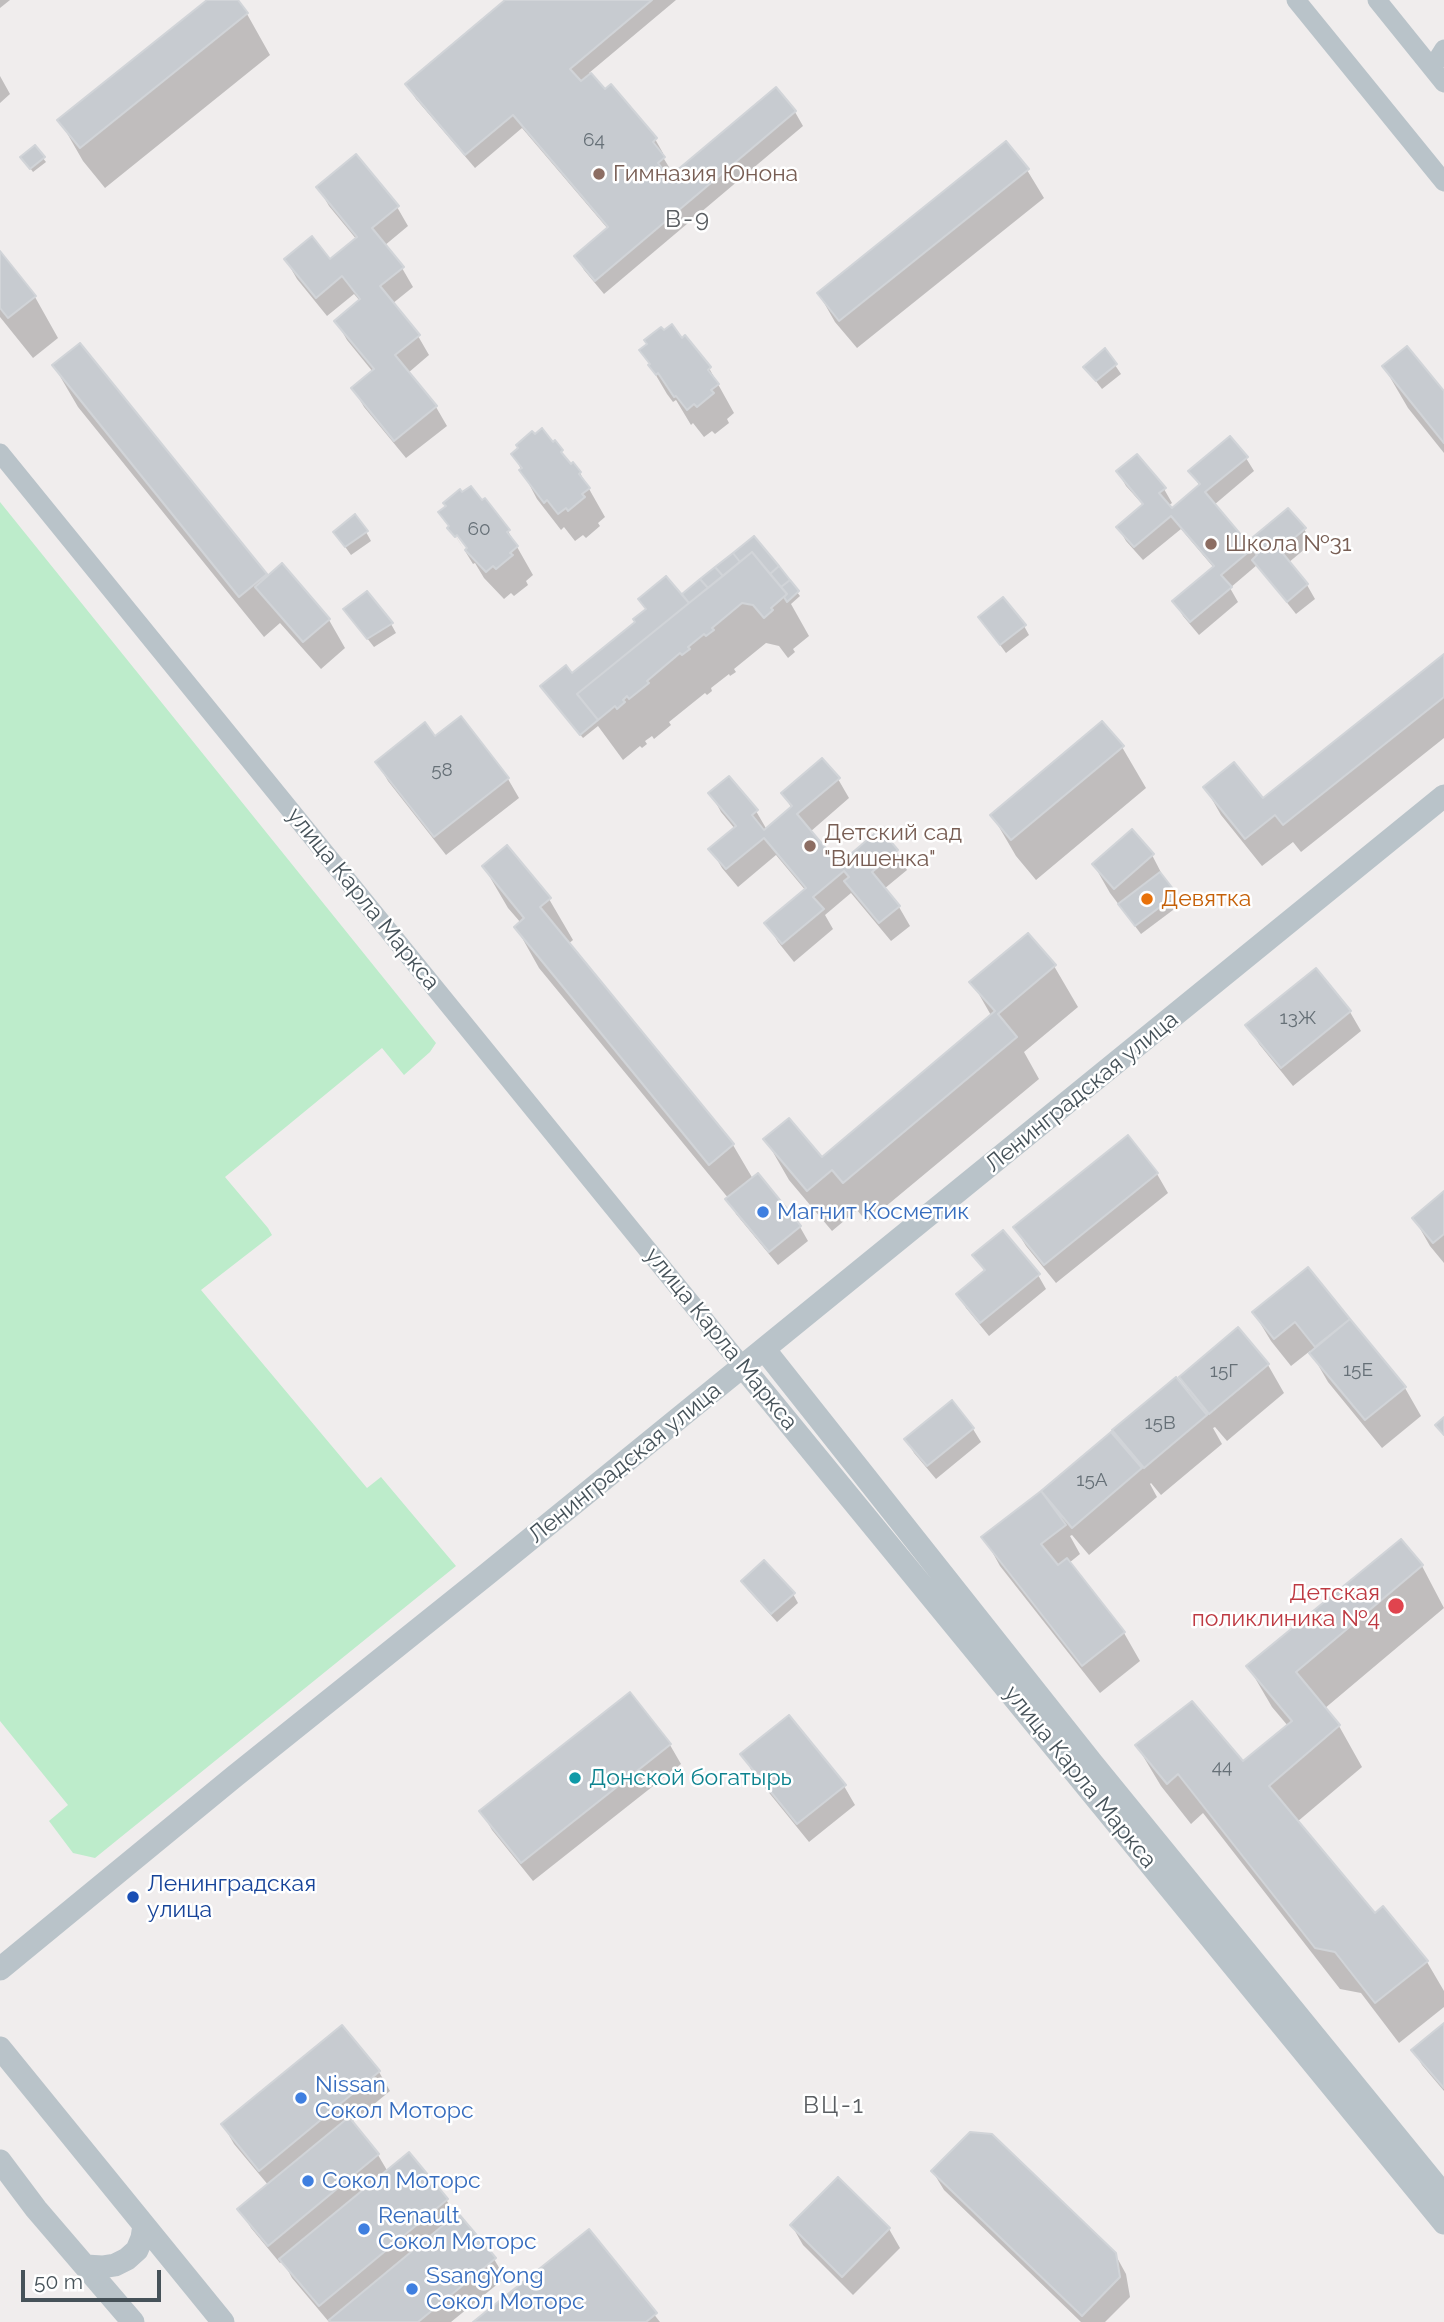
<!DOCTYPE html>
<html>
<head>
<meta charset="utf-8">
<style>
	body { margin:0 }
	#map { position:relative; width:1444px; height:2322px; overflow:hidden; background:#f0eded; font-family:Raleway,sans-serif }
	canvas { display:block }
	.scale { position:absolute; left:21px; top:2270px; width:140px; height:32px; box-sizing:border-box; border:4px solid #465259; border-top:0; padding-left:9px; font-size:21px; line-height:24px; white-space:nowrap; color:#465259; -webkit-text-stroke:5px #fff; paint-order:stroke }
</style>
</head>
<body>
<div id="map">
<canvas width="1444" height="2322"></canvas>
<div class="scale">50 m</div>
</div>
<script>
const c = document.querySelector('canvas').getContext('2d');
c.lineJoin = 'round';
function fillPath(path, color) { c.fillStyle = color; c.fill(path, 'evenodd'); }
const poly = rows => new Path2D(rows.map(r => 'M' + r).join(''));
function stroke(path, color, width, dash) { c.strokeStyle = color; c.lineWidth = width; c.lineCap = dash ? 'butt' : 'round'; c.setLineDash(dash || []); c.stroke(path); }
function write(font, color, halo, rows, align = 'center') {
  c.font = font + ' Raleway,sans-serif'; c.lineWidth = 5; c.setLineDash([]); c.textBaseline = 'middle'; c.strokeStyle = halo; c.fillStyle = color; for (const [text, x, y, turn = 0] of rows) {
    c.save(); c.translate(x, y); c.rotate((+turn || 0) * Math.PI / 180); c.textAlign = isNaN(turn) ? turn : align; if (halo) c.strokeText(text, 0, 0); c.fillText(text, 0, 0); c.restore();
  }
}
const green = poly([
	[0,502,436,1043,430,1052,404,1075,382,1048,225,1177,268,1228,272,1235,201,1290,367,1488,381,1477,456,1566,95,1858,73,1853,49,1821,68,1805,0,1721]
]);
const shadow = poly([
	[0,0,10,0,0,8],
	[210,0,235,0,247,14,270,55,105,188,83,161,60,121],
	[508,0,676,0,589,73,605,92,655,139,663,153,661,154,672,172,666,177,669,180,776,89,795,112,803,126,604,294,584,270,576,256,608,229,522,128,475,168,416,99,407,85],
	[0,76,10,94,0,103],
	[35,148,46,162,33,172,25,161],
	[1027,170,1044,198,857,348,835,322,819,294],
	[318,187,397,207,408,226,384,246,402,268,413,287,392,304,418,336,429,355,408,373,436,407,447,426,406,458,364,407,353,388,373,372,347,340,336,321,360,301,354,294,327,316,297,279,286,260,330,262,357,240,329,206],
	[0,254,35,297,58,338,33,358,0,317],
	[79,345,267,578,329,620,345,648,321,669,280,623,264,637,78,407,54,366],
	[641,350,709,368,734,413,727,419,729,423,715,434,712,431,704,437,693,423,691,425,676,400,673,402,667,394],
	[1115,365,1121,374,1102,389,1085,367],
	[1384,367,1444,394,1444,453,1408,408],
	[555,443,571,467,580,473,605,517,598,523,600,526,586,538,583,535,575,541,564,527,561,530,537,499,513,454],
	[1246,458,1254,471,1214,505,1247,544,1304,529,1312,543,1288,563,1307,585,1315,599,1296,614,1257,565,1230,588,1238,602,1199,635,1183,616,1175,602,1214,568,1181,529,1143,560,1126,541,1118,527,1144,506,1126,486,1118,472,1164,489,1172,503,1168,506,1172,510,1199,485,1191,471],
	[441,512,508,531,533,575,526,581,528,585,514,596,511,593,504,599,484,578,475,563,473,564],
	[457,530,469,551,465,551,453,532],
	[366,532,371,541,351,555,341,541],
	[754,538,800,596,791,604,809,636,793,649,795,652,788,658,779,646,766,643,734,669,736,672,730,676,729,674,711,688,712,691,707,695,705,693,669,722,671,725,654,739,652,736,645,741,647,744,642,748,640,746,623,760,598,726,583,738,544,690,572,676,682,597],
	[345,610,391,624,396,633,374,647],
	[980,618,1024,626,1029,635,1006,653],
	[1444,657,1444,738,1301,852,1293,842,1262,866,1221,815,1205,787,1263,801],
	[435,739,508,779,519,798,446,855,388,781,377,762],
	[1122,747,1146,788,1036,880,1016,856,992,815],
	[822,760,838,779,849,798,810,832,839,866,896,851,907,870,884,889,899,907,910,926,891,941,851,893,825,915,833,929,794,962,778,942,767,924,806,891,776,855,738,887,722,868,711,849,735,829,721,812,711,794,756,811,767,830,792,809,783,793],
	[1152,855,1167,884,1181,904,1141,934,1110,893,1094,865],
	[484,867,549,899,573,940,568,944,733,1145,753,1179,800,1227,808,1241,778,1265,736,1214,729,1199,539,968,516,927,521,923,508,908],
	[1054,966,1078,1007,1024,1052,1039,1079,867,1222,857,1210,832,1231,789,1180,766,1140,822,1160,992,1017,972,982],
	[1316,970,1350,1012,1361,1031,1293,1086,1259,1044,1248,1025],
	[1127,1138,1157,1174,1168,1193,1056,1283,1026,1246,1015,1228],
	[1444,1193,1444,1263,1430,1246,1414,1218],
	[1003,1232,1038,1275,1046,1289,989,1336,966,1308,958,1294,985,1272,975,1255],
	[1308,1270,1405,1388,1421,1416,1382,1448,1328,1382,1310,1351,1291,1366,1271,1341,1254,1313],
	[1268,1365,1284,1393,1227,1441,1215,1427,1213,1428,1222,1444,1161,1495,1151,1483,1150,1484,1157,1497,1089,1555,1072,1535,1070,1536,1080,1554,1069,1563,1124,1633,1140,1661,1100,1693,1000,1566,984,1537,1042,1493,1111,1434,1121,1446,1123,1445,1115,1431,1190,1393,1181,1378],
	[973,1429,981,1442,936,1479,914,1453,906,1439],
	[1400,1541,1422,1566,1444,1608,1324,1709,1339,1726,1362,1767,1297,1822,1375,1916,1427,1962,1444,1991,1444,2007,1399,2043,1361,1993,1340,1989,1203,1813,1191,1824,1161,1786,1137,1746,1243,1763,1288,1726,1272,1707,1248,1666],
	[743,1581,793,1594,798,1603,777,1622,748,1590],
	[629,1694,670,1745,681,1764,533,1881,492,1830,481,1811],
	[743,1755,844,1786,855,1805,809,1842,753,1773],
	[1444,2025,1444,2091,1422,2065,1414,2051],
	[342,2027,379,2072,390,2091,351,2123,378,2155,388,2172,409,2154,447,2201,456,2217,494,2259,505,2278,451,2322,329,2322,292,2278,283,2261,280,2263,251,2228,240,2210,269,2186,234,2144,223,2125],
	[933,2172,1115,2254,1126,2274,1130,2297,1105,2322,1081,2322,944,2190],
	[792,2226,889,2229,900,2248,853,2295,803,2245],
	[589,2232,660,2322,476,2322]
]);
const building = poly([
	[207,0,238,0,248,13,80,148,57,120,207,0],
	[505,0,652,0,570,69,581,81,591,73,605,89,611,84,657,138,653,142,665,157,658,163,669,177,776,87,796,111,595,281,574,256,608,227,513,115,465,155,405,84,505,0],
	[1006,141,1029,169,839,321,817,293,1006,141],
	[35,145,45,157,30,169,20,157,35,145],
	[356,154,399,206,372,228,404,267,380,286,420,335,395,355,437,406,394,441,351,388,374,369,334,321,360,299,342,276,316,298,284,259,312,236,330,259,357,237,316,187,356,154],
	[0,251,36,296,8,318,0,308,0,251],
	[672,324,682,338,685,335,711,367,708,370,719,384,711,390,714,393,697,407,694,404,687,410,676,396,674,397,658,373,656,375,648,365,650,364,639,350,647,344,644,340,661,327,664,330,672,324],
	[80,343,267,574,239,597,52,365,80,343],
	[1407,346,1444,391,1444,443,1382,366,1407,346],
	[1105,348,1117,364,1096,381,1083,367,1105,348],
	[542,428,553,442,555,440,563,450,561,452,571,464,573,462,581,472,579,474,590,488,582,494,585,497,568,511,566,508,558,514,547,500,544,503,519,470,522,468,511,454,518,448,516,445,532,431,535,434,542,428],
	[1230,436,1248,457,1205,492,1247,542,1288,508,1306,528,1280,550,1308,584,1287,602,1252,560,1257,555,1252,549,1221,575,1232,587,1190,622,1172,601,1214,566,1171,516,1134,547,1116,527,1143,504,1116,471,1137,454,1166,488,1159,493,1172,508,1200,484,1188,471,1230,436],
	[471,486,482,500,485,498,510,530,507,532,518,546,510,553,513,555,496,569,493,566,486,572,465,550,467,548,457,535,455,537,447,528,449,526,438,512,446,506,443,503,460,489,462,492,471,486],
	[355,514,368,531,345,547,333,532,355,514],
	[754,536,779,566,770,574,752,552,740,562,733,553,754,536],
	[752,552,787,594,771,608,773,610,764,618,753,605,742,603,712,628,714,630,706,636,704,634,688,647,690,649,682,655,680,653,647,681,649,683,629,699,627,696,623,700,625,702,617,709,615,706,598,720,577,694,752,552],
	[733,553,740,562,723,576,715,567,733,553],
	[282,563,330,619,303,642,255,587,282,563],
	[779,566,790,580,781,587,770,574,779,566],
	[715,567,723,576,708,588,700,579,715,567],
	[666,576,689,603,577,694,598,720,580,735,540,686,566,665,572,673,635,622,633,619,646,609,638,599,666,576],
	[700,579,708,588,689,603,682,594,700,579],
	[790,580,799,591,787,602,784,597,787,594,781,587,790,580],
	[367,591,393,623,367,639,343,609,367,591],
	[1003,597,1026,625,1000,645,978,617,1003,597],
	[1444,654,1444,697,1283,825,1275,815,1245,839,1203,787,1234,762,1263,798,1444,654],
	[461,716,509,778,434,837,375,762,425,722,435,736,461,716],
	[1102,721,1124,746,1011,840,990,815,1102,721],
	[822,758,840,778,797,814,839,864,880,829,898,850,872,872,900,906,879,923,844,881,849,877,844,871,813,897,824,909,782,944,764,923,806,888,764,838,726,869,708,849,736,826,708,793,729,776,758,810,752,815,764,830,792,806,781,793,822,758],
	[1132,829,1154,854,1114,889,1092,864,1132,829],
	[507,845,551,898,540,907,734,1144,709,1165,514,927,524,918,482,866,507,845],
	[1160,872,1177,894,1135,926,1118,904,1160,872],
	[1028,933,1056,965,998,1014,1017,1037,843,1183,832,1170,807,1191,763,1139,789,1118,822,1157,995,1011,969,982,1028,933],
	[1316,968,1351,1011,1281,1068,1245,1025,1316,968],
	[1128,1135,1158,1173,1044,1265,1013,1227,1128,1135],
	[758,1173,801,1226,769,1252,725,1199,758,1173],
	[1444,1191,1444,1234,1433,1243,1412,1218,1444,1191],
	[1003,1230,1040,1274,980,1323,956,1294,985,1270,972,1255,1003,1230],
	[1308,1267,1350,1319,1315,1347,1295,1322,1274,1339,1252,1312,1308,1267],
	[1350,1319,1406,1387,1365,1420,1309,1353,1350,1319],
	[1238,1327,1269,1364,1209,1414,1179,1377,1238,1327],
	[1176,1377,1207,1415,1144,1468,1112,1430,1176,1377],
	[952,1400,974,1428,927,1466,904,1439,952,1400],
	[1444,1417,1444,1435,1435,1425,1444,1417],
	[1111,1432,1142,1468,1072,1528,1041,1491,1111,1432],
	[1041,1491,1066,1525,1041,1544,1058,1565,1067,1558,1125,1632,1082,1666,981,1537,1041,1491],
	[1401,1539,1423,1565,1296,1672,1340,1725,1269,1786,1375,1913,1383,1906,1428,1961,1375,2003,1335,1952,1315,1948,1178,1774,1167,1784,1135,1745,1192,1701,1243,1761,1292,1721,1246,1666,1401,1539],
	[764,1560,795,1593,771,1614,741,1581,764,1560],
	[630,1692,671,1744,521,1863,479,1811,630,1692],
	[789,1715,846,1785,797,1824,740,1754,789,1715],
	[1444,2023,1444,2088,1411,2050,1444,2023],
	[342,2025,380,2071,259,2171,221,2124,342,2025],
	[349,2117,379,2154,268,2246,237,2209,349,2117],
	[970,2132,992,2134,1116,2253,1120,2277,1082,2316,931,2171,970,2132],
	[409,2152,448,2199,319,2306,279,2259,409,2152],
	[838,2177,890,2228,842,2277,790,2225,838,2177],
	[458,2213,496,2258,418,2322,331,2322,329,2320,458,2213],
	[589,2229,657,2313,646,2322,473,2322,589,2229]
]);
const minor = poly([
	[1296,0,1444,182],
	[1377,0,1444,83],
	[1432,68,1444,49],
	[0,453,743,1367]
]);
const tertiary = poly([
	[764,1349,1092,1763,1444,2195],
	[743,1367,1444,2223],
	[0,1969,235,1776,486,1575,1444,796],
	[0,2048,223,2322],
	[0,2161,36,2209,133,2322],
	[86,2266,102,2267,115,2265,127,2259,137,2250,142,2238,144,2225]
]);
const markers = [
	[599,174,7,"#8d6e63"],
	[1211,544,7,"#8d6e63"],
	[810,846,7,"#8d6e63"],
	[1147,899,7,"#e8710a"],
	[763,1212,7,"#3f7fe0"],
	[1396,1606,9,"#e0444e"],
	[575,1778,7,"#0f9aa8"],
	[133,1897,7,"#1a4fb4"],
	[301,2098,7,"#3f7fe0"],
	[308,2181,7,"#3f7fe0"],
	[364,2229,7,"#3f7fe0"],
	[412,2289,7,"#3f7fe0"]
];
const numberNames = [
	["64",594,140],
	["60",479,529],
	["58",442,770],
	["13Ж",1298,1018],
	["15Е",1358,1370],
	["15Г",1224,1371],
	["15В",1160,1423],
	["15А",1092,1480],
	["44",1222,1767]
];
const educationNames = [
	["Гимназия Юнона",613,174],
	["Школа №31",1225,544],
	["Детский сад",824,833],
	["\"Вишенка\"",824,859]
];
const streetNames = [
	["улица Карла Маркса",363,899,51],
	["Ленинградская улица",1082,1092,-39],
	["улица Карла Маркса",721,1339,51],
	["Ленинградская улица",625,1463,-39],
	["улица Карла Маркса",1080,1777,51]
];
const foodNames = [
	["Девятка",1161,899]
];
const shopNames = [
	["Магнит Косметик",777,1212],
	["Nissan",315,2085],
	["Сокол Моторс",315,2111],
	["Сокол Моторс",322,2181],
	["Renault",378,2216],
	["Сокол Моторс",378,2242],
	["SsangYong",426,2276],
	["Сокол Моторс",426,2302]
];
const healthNames = [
	["Детская",1380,1593],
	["поликлиника №4",1380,1619]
];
const cultureNames = [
	["Донской богатырь",589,1778]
];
const transitNames = [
	["Ленинградская",147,1884],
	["улица",147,1910]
];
const neighbourhoodNames = [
	["В-9",688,220],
	["ВЦ-1",834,2106]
];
fillPath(green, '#bdeccb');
fillPath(shadow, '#0003');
fillPath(building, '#c7cbd0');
stroke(building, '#d1d4d8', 2);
stroke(minor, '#b9c3c9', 19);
stroke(tertiary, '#b9c3c9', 23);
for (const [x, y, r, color] of markers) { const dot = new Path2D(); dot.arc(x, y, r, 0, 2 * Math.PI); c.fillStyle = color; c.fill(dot); stroke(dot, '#fff', 2.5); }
write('19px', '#667077', null, numberNames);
write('23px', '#785e54', '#fff', educationNames, 'left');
write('23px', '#465259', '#fff', streetNames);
write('23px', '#c56008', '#fff', foodNames, 'left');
write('23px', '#366cbe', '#fff', shopNames, 'left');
write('23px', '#be3a42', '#fff', healthNames, 'right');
write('23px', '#0d838f', '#fff', cultureNames, 'left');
write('23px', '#164399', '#fff', transitNames, 'left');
c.letterSpacing = '2px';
write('24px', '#5a5e62', '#fff', neighbourhoodNames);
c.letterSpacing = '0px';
</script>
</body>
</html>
